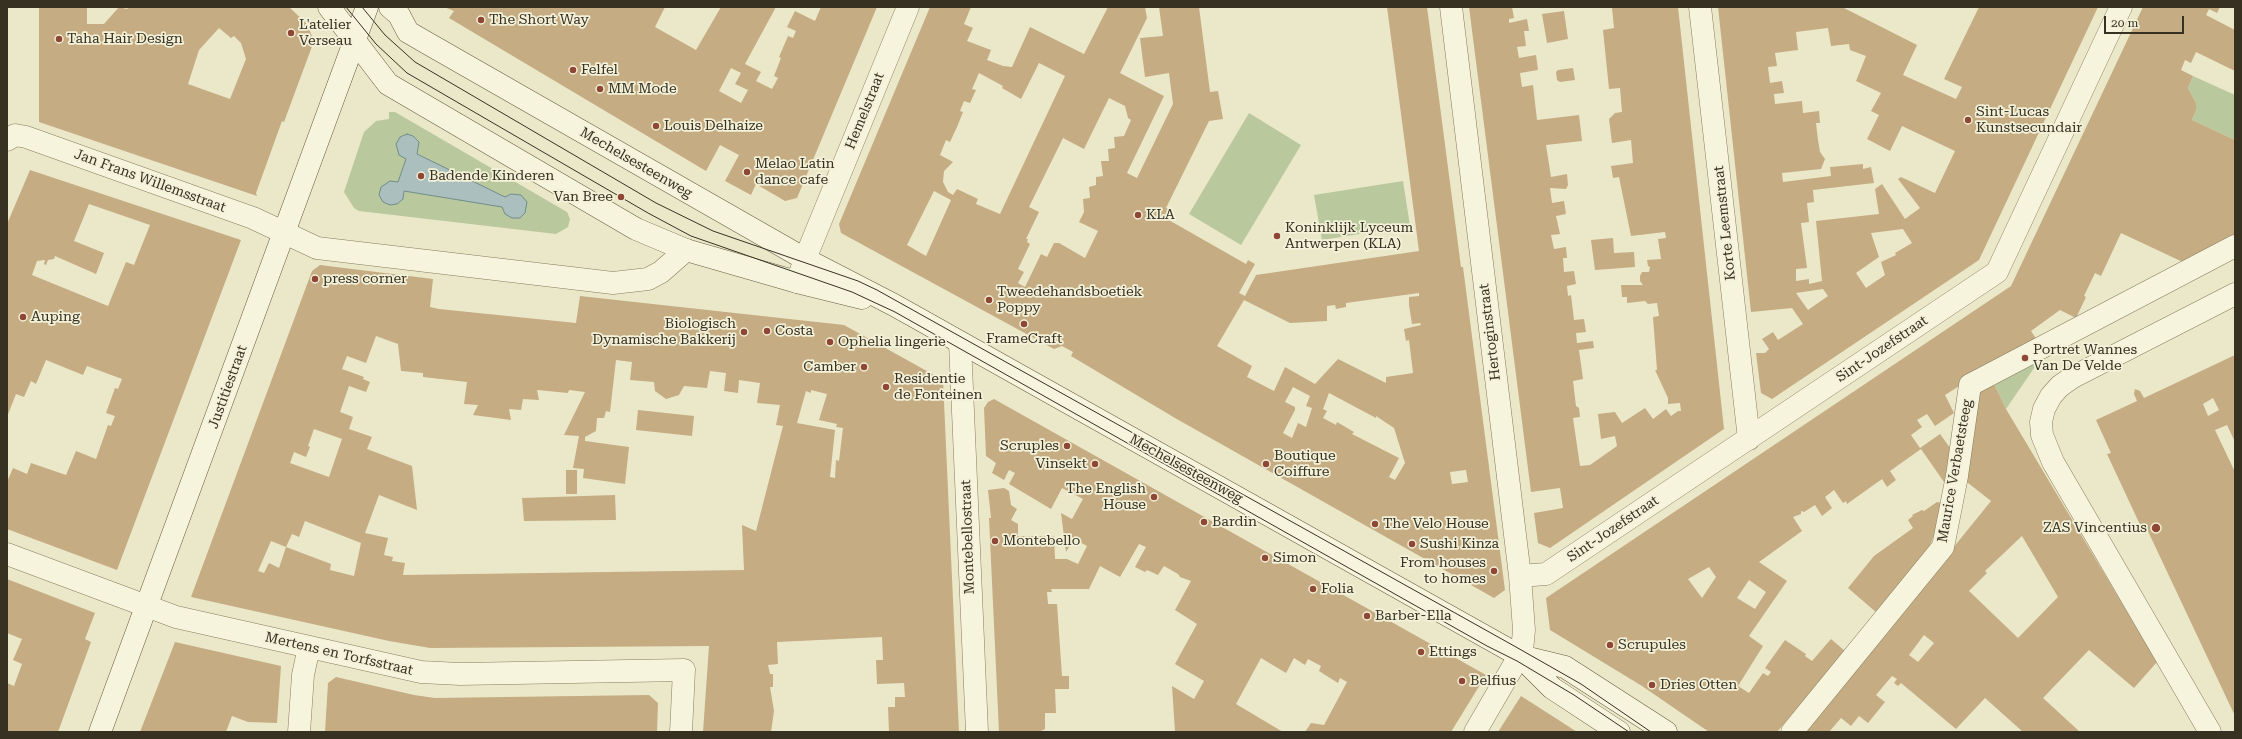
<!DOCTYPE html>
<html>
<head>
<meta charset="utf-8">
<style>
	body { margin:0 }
	#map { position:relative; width:2242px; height:739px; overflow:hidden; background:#ebe8c9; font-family:"Roboto Serif",serif }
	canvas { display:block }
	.frame { position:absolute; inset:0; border:8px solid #373122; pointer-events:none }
	.scale { position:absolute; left:2104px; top:16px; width:80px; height:18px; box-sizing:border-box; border:2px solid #373122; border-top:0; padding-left:5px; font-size:12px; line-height:14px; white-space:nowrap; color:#373122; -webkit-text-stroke:3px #f3f1d8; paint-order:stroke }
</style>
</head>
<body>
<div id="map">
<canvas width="2242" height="739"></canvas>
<div class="frame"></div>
<div class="scale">20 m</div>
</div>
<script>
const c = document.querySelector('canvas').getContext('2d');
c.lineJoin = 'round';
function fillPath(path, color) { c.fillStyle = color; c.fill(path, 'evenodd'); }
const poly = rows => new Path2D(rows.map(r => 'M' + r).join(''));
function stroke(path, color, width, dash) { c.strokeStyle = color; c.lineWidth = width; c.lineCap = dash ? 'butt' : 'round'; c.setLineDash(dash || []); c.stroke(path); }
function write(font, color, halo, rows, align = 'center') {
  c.font = font + ' "Roboto Serif",serif'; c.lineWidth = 3.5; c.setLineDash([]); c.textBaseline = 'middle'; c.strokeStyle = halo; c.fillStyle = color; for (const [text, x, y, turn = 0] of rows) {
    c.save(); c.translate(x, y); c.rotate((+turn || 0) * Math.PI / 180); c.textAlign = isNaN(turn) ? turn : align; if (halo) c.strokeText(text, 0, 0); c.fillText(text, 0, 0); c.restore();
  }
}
const green = poly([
	[2193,76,2235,95,2235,140,2192,120,2196,110,2196,103,2188,88],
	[389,112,395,112,567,212,570,219,568,227,556,234,359,211,354,208,344,192,364,132,376,121,389,119],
	[1249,113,1301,145,1241,245,1189,214],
	[1403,181,1410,226,1322,240,1314,195],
	[2043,355,2006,409,1993,382]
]);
const water = poly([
	[407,134,413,136,419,142,417,154,505,197,511,194,521,195,527,202,525,213,520,218,512,218,505,214,502,207,404,191,403,199,397,204,390,205,383,202,379,195,381,187,390,181,398,182,406,159,399,155,396,144,400,137,407,134]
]);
const building = poly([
	[39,7,87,7,87,24,104,24,119,7,127,9,129,7,289,7,307,24,314,41,284,122,282,121,256,193,257,196,39,122],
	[219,28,231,38,234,36,241,43,246,59,230,99,188,84,199,50],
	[444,7,665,7,655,27,696,50,721,7,776,7,745,64,761,72,756,81,772,89,778,78,774,76,781,58,779,57,788,36,793,38,796,31,787,27,795,11,815,21,821,7,877,7,797,198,785,201,756,184,751,195,725,181,739,155,720,145,706,171,449,18,454,11],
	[731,68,741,73,735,84,748,90,741,103,719,91],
	[930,7,971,7,964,24,973,28,967,41,991,50,987,60,1003,66,1012,67,1030,27,1084,54,1108,7,1145,7,1147,18,1120,73,1164,96,1127,173,1137,178,1173,104,1169,73,1145,77,1140,38,1163,36,1159,7,1199,7,1210,92,1218,91,1223,119,1209,121,1166,208,1172,210,1167,219,1246,264,1248,260,1255,264,1239,293,1245,296,1256,275,1419,251,1387,7,1427,7,1461,267,1463,267,1505,590,1494,598,1175,418,1071,356,1073,352,1062,346,1054,349,841,233,839,224],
	[1039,63,1065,76,1000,214,976,204,978,199,957,189,953,195,948,192,943,182,944,171,953,162,940,155,946,140,950,142,957,127,963,112,960,111,964,101,970,103,976,90,972,89,979,73,1003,86,1002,88,1021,99],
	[1109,98,1125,106,1128,118,1131,120,1124,136,1114,137,1115,148,1108,149,1109,161,1101,161,1103,176,1096,177,1096,185,1089,187,1090,198,1083,199,1084,212,1079,222,1098,231,1085,258,1059,243,1054,243,1047,257,1041,254,1025,287,1018,283,1024,272,1018,269,1030,244,1027,242,1028,239,1026,239,1039,212,1029,207,1063,138,1084,149],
	[934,191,951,200,926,256,907,245],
	[1419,293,1419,296,1409,297,1409,305,1412,324,1420,323,1421,325,1404,329,1406,341,1409,340,1413,373,1386,377,1386,383,1338,359,1315,384,1285,367,1274,391,1247,377,1252,366,1217,346,1244,300,1290,323,1327,321,1327,306,1335,305,1336,309,1346,307,1346,303],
	[1293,387,1310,396,1306,406,1312,408,1306,427,1298,423,1292,438,1283,433,1295,410,1295,407,1285,402],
	[1329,393,1376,418,1376,416,1394,428,1405,463,1395,480,1389,477,1399,458,1352,434,1354,432,1337,422,1336,425,1323,418,1327,411,1323,409],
	[1466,470,1468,482,1452,484,1450,472],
	[1469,7,1512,7,1514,18,1509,19,1509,23,1527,19,1529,31,1524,31,1526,46,1517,47,1519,58,1536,55,1538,70,1520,73,1522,87,1533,85,1537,120,1579,115,1582,141,1546,145,1551,177,1567,174,1568,185,1566,189,1550,188,1552,203,1564,201,1566,214,1556,216,1560,234,1551,235,1554,249,1566,247,1567,258,1563,258,1564,272,1574,271,1576,284,1567,286,1568,296,1571,295,1574,320,1584,319,1586,332,1576,333,1577,343,1593,341,1594,348,1579,350,1583,379,1573,381,1576,406,1579,408,1580,417,1573,418,1580,466,1590,465,1617,446,1615,436,1601,439,1598,414,1615,412,1622,423,1645,408,1653,419,1666,409,1671,416,1678,411,1681,411,1680,403,1668,404,1668,398,1655,370,1657,370,1653,317,1659,316,1657,303,1648,304,1645,301,1627,303,1627,297,1622,297,1621,285,1643,285,1640,281,1640,276,1642,272,1649,272,1650,267,1648,266,1647,260,1661,259,1658,239,1666,238,1665,232,1631,236,1619,177,1613,178,1611,166,1633,163,1631,140,1612,143,1609,119,1615,113,1622,112,1620,88,1609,89,1603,30,1614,28,1612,8,1678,7,1724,429,1550,548,1538,543,1534,513,1563,508,1560,488,1531,492],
	[1718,7,1842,7,1917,45,1903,75,1956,99,1962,87,1944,79,1979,7,2098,7,1979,260,1772,399,1761,393,1756,353,1765,353,1769,349,1762,339,1773,332,1778,340,1803,324,1792,308,1751,312],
	[1828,28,1831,46,1849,44,1850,50,1866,56,1856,81,1881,93,1871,111,1879,115,1867,139,1890,151,1902,126,1955,151,1935,193,1901,177,1898,179,1920,208,1905,219,1882,184,1875,189,1879,214,1816,221,1822,281,1809,284,1809,279,1796,281,1796,269,1807,268,1801,223,1809,222,1807,203,1814,202,1813,190,1874,183,1871,167,1863,169,1863,164,1830,167,1831,176,1783,182,1782,173,1821,169,1825,159,1820,152,1818,140,1816,123,1820,123,1819,111,1803,113,1802,101,1775,104,1774,94,1784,93,1782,81,1770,83,1768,67,1777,66,1775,53,1798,50,1796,32],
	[1903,229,1912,243,1895,253,1896,255,1881,262,1885,275,1866,288,1856,273,1879,257,1871,233],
	[1823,289,1828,296,1808,310,1796,293],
	[2143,7,2220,7,2217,13,2209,9,2206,15,2235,30,2235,71,2196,52,2191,63,2185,60,2181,70,2193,76,2188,88,2196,103,2196,110,2192,120,2235,140,2235,239,2187,264,2121,233,2101,276,2095,273,2084,296,2086,297,2076,318,2060,310,2031,331,2039,343,1964,383,1945,395,1954,413,1935,426,1927,414,1917,420,1922,427,1911,435,1920,448,1940,434,1953,452,1946,485,1921,449,1890,471,1896,480,1887,487,1882,479,1847,504,1846,501,1843,503,1834,490,1825,497,1832,508,1822,516,1815,505,1804,512,1801,511,1801,514,1793,517,1802,531,1759,562,1787,581,1749,636,1763,646,1738,686,1749,693,1763,673,1768,676,1771,672,1765,668,1785,640,1806,654,1805,656,1812,661,1831,639,1845,651,1777,732,1709,732,1642,686,1550,630,1546,598,2011,286],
	[1709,567,1716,577,1702,598,1688,579],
	[1749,580,1766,592,1755,609,1737,598],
	[1564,11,1568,39,1547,43,1542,14],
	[1573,68,1575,80,1560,82,1557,80,1556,72,1558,70],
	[30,170,241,240,117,570,7,529,7,482,13,468,27,474,31,463,66,475,76,451,96,459,108,425,111,426,115,416,106,413,115,388,118,389,122,379,87,366,83,375,46,360,36,384,31,381,24,397,16,394,7,417,7,224],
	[89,204,150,225,134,265,126,262,108,306,32,275,37,261,45,260,44,264,46,265,48,260,54,259,55,256,96,274,104,253,74,241],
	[1613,238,1614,253,1634,252,1635,267,1595,270,1591,240],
	[320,265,433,279,430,307,439,309,576,323,580,296,844,325,943,380,959,732,889,732,888,707,895,707,895,697,905,697,904,683,877,684,876,660,883,660,882,637,777,642,778,664,768,665,770,674,773,674,773,687,770,687,774,711,771,732,703,732,709,646,430,648,389,641,191,597,312,271],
	[376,336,398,344,401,371,423,373,423,377,467,382,464,404,478,405,473,415,511,420,509,409,521,410,523,399,539,400,537,390,568,393,569,390,585,392,564,435,579,436,573,468,584,469,583,478,625,484,629,447,585,441,585,437,596,431,597,418,604,418,606,411,610,412,616,360,632,362,630,380,654,382,655,391,666,399,679,395,684,386,707,388,710,371,726,373,724,391,738,393,739,380,760,383,757,403,780,405,776,425,783,426,756,531,742,525,744,570,403,575,405,563,392,561,393,557,384,555,388,538,365,533,379,495,417,510,412,466,367,449,372,437,349,429,353,417,340,412,349,386,366,392,370,382,363,379,364,377,342,369,347,356,366,363],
	[811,390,827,394,819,420,837,424,836,427,843,428,839,461,836,460,835,478,830,477,835,430,797,423,806,391,811,393],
	[314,429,342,439,329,477,290,463,294,452,306,457,310,447,308,446],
	[305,521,361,543,354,576,330,570,331,564,286,547,279,568,269,563,264,573,258,571,271,541,286,547,292,534,299,537],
	[2235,355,2235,442,2227,425,2215,430,2235,472,2235,716,2146,527,2142,529,2107,454,2111,453,2096,420,2137,401,2134,394,2135,389,2140,391,2144,398],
	[2213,398,2219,410,2208,416,2203,404],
	[1993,382,2006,409,2157,662,2134,688,2089,650,2043,698,2080,732,2023,732,1985,698,1956,729,1901,683,1898,686,1894,683,1897,679,1892,676,1876,695,1885,702,1868,723,1859,716,1851,726,1841,718,1829,732,1804,732,1991,501,1963,479,1977,391],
	[2022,536,2058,597,2018,638,1969,591,1987,573,1985,571],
	[1924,635,1934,643,1918,662,1909,655],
	[994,399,1486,675,1451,732,1305,732,1311,723,1324,725,1347,682,1340,678,1338,683,1319,671,1321,666,1308,659,1305,665,1294,658,1286,673,1261,658,1236,704,1283,732,1175,732,1172,686,1194,699,1204,681,1175,664,1197,624,1175,610,1191,581,1180,577,1178,574,1164,566,1158,575,1147,570,1145,572,1135,567,1146,547,1139,544,1120,577,1100,566,1089,589,1051,589,1052,592,1047,592,1048,604,1057,604,1062,676,1069,676,1069,689,1055,689,1056,713,1045,713,1045,729,1039,732,999,732,989,518,991,518,988,490,1004,488,1009,491,1011,505,1017,509,1011,520,1018,524,1018,536,1054,536,1055,559,1067,559,1078,564,1087,546,1074,539,1066,552,1061,513,1072,519,1083,499,1062,488,1051,509,1009,484,1015,473,1009,470,1004,480,992,473,996,463,986,456,984,408,988,402],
	[638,410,694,416,692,436,636,430],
	[566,470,577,470,577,494,566,494],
	[615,495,616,520,524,521,522,498],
	[1937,502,1943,503,1940,519,1928,551,1877,613,1848,588,1874,556,1913,528,1908,520,1913,516,1912,515,1922,510,1924,511],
	[7,579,95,613,85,639,91,642,58,732,7,732,7,683,14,686,22,664,13,660,22,639,7,633],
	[175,642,281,666,277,723,248,722,232,716,226,732,140,732],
	[336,677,414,695,435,698,649,695,658,703,657,732,325,732,328,683],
	[1521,696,1557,719,1577,732,1498,732]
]);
const street = poly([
	[1451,7,1520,576,1524,630,1522,651,1475,732],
	[1700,7,1749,439],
	[7,140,15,135,26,137,253,218,317,248,613,283,648,279,661,272,686,250],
	[797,282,805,259,908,7],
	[960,343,977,732],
	[7,554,176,617,421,672,460,674,684,670,681,732],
	[1520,576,1546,574,1997,272,2121,7],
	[299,732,303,675,309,647],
	[1792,732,1943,547,1957,476,1970,385,2235,246],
	[2210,732,2053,462,2042,435,2041,422,2044,409,2051,396,2060,386,2073,377,2235,294]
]);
const secondary = poly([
	[329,7,388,84,636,229,686,250,797,282,862,298],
	[390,7,399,15,408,32,427,43,805,259,894,305,1520,656,1565,667,1666,732],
	[1521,657,1552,688,1619,732],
	[100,732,367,7]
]);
const tram = poly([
	[346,7,376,44,407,73,648,213,691,236,852,292,895,312,1487,646,1517,661,1574,695,1629,732],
	[362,7,385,35,415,62,656,203,713,231,858,281,877,290,1516,647,1581,684,1651,732]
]);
const markers = [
	[481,20,4,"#8f4735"],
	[291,33,4,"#8f4735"],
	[59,39,4,"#8f4735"],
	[573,70,4,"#8f4735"],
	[600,89,4,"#8f4735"],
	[1968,120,4,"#8f4735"],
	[656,126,4,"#8f4735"],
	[747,172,4,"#8f4735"],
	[421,176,4,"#8f4735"],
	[621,197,4,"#8f4735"],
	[1138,215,4,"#8f4735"],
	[1277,236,4,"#8f4735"],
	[315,279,4,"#8f4735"],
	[989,300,4,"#8f4735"],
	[23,317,4,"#8f4735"],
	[1024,324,4,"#8f4735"],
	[767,331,4,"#8f4735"],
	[744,332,4,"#8f4735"],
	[830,342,4,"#8f4735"],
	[2025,358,4,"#8f4735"],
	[864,367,4,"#8f4735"],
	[886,387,4,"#8f4735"],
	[1067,446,4,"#8f4735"],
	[1095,464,4,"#8f4735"],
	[1266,464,4,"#8f4735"],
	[1154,497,4,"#8f4735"],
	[1204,522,4,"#8f4735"],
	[1375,524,4,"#8f4735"],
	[2156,528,5,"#8f4735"],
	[995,541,4,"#8f4735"],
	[1412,544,4,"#8f4735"],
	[1265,558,4,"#8f4735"],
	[1494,571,4,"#8f4735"],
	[1313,589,4,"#8f4735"],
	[1367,616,4,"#8f4735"],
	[1610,645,4,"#8f4735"],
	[1421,652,4,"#8f4735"],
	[1462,681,4,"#8f4735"],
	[1652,685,4,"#8f4735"]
];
const poiNames = [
	["The Short Way",489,20],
	["L'atelier",299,25],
	["Verseau",299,41],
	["Taha Hair Design",67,39],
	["Felfel",581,70],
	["MM Mode",608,89],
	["Sint-Lucas",1976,112],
	["Kunstsecundair",1976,128],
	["Louis Delhaize",664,126],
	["Melao Latin",755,164],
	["dance cafe",755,180],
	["Badende Kinderen",429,176],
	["Van Bree",613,197,"right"],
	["KLA",1146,215],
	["Koninklijk Lyceum",1285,228],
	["Antwerpen (KLA)",1285,244],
	["press corner",323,279],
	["Tweedehandsboetiek",997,292],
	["Poppy",997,308],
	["Auping",31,317],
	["Biologisch",736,324,"right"],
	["Dynamische Bakkerij",736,340,"right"],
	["Costa",775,331],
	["FrameCraft",1024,339,"center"],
	["Ophelia lingerie",838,342],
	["Portret Wannes",2033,350],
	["Van De Velde",2033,366],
	["Camber",856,367,"right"],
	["Residentie",894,379],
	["de Fonteinen",894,395],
	["Scruples",1059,446,"right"],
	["Boutique",1274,456],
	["Coiffure",1274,472],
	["Vinsekt",1087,464,"right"],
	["The English",1146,489,"right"],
	["House",1146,505,"right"],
	["Bardin",1212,522],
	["The Velo House",1383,524],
	["ZAS Vincentius",2147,528,"right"],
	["Montebello",1003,541],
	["Sushi Kinza",1420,544],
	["Simon",1273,558],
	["From houses",1486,563,"right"],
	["to homes",1486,579,"right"],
	["Folia",1321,589],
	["Barber-Ella",1375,616],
	["Scrupules",1618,645],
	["Ettings",1429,652],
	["Belfius",1470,681],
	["Dries Otten",1660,685]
];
const streetNames = [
	["Hemelstraat",865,111,-68],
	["Mechelsesteenweg",636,163,30],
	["Jan Frans Willemsstraat",150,181,20],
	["Korte Leemstraat",1725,223,-96],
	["Hertoginstraat",1490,332,-97],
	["Sint-Jozefstraat",1882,349,-34],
	["Justitiestraat",228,387,-70],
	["Mechelsesteenweg",1186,469,29],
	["Maurice Verbaetsteeg",1955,471,-80],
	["Sint-Jozefstraat",1613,529,-34],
	["Montebellostraat",968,537,-92],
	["Mertens en Torfsstraat",339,654,13]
];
fillPath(green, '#bac89e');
fillPath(water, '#aabfbe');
stroke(water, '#718d8c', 1);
fillPath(building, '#c5ac83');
stroke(street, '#867c5f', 23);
stroke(secondary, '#685d42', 23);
stroke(street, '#f6f4dc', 22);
stroke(secondary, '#f6f4dc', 22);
stroke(tram, '#373122', 1);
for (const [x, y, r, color] of markers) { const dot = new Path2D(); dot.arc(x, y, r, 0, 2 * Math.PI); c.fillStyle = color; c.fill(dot); stroke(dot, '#f3f1d8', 1.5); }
write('14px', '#373122', '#f3f1d8', poiNames, 'left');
write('14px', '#373122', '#f3f1d8', streetNames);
</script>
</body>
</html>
